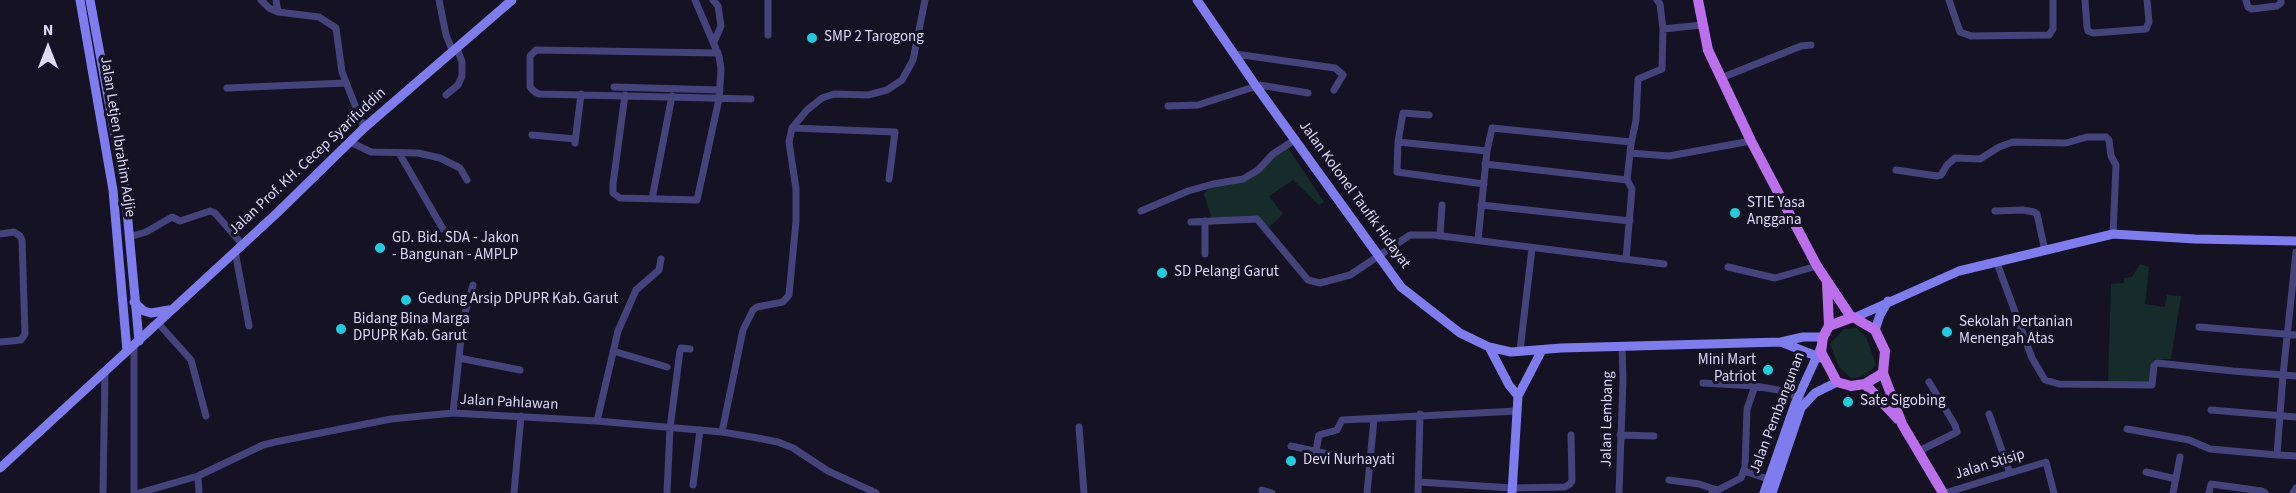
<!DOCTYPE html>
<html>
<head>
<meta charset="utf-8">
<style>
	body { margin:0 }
	#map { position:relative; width:2296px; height:493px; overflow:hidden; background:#151223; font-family:"Source Sans 3",sans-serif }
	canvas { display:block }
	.north { position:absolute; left:18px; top:18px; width:60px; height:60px; -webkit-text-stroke:4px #151223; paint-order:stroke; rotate:0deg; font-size:16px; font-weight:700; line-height:24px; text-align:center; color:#ddd9fa }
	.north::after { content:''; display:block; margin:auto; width:21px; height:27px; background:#ddd9fa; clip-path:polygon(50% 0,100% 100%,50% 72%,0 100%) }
</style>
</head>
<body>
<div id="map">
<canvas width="2296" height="493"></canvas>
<div class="north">N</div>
</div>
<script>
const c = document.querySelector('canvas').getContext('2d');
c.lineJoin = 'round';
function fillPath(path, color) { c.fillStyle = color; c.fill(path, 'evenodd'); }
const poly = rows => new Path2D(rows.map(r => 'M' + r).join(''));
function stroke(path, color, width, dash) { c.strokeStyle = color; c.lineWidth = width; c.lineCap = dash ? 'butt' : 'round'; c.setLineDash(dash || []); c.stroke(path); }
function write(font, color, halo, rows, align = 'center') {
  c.font = font + ' "Source Sans 3",sans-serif'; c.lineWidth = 6; c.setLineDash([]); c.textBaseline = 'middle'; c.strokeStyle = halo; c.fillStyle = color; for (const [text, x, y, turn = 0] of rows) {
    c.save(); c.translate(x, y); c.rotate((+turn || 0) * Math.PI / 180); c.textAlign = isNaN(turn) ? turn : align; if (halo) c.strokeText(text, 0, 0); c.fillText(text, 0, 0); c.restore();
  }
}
const green = poly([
	[1288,148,1324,202,1319,205,1293,180,1269,196,1283,214,1268,228,1255,216,1212,219,1204,194,1213,184,1243,179,1273,154],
	[2140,264,2149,267,2145,304,2165,307,2167,295,2181,296,2171,359,2155,359,2150,382,2108,383,2111,284,2124,283,2124,278,2132,277],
	[1857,328,1866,337,1876,365,1865,375,1852,379,1839,367,1830,344,1844,329]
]);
const street = poly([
	[261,0,269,8,278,12,319,17,336,28,342,72,364,128],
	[276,0,278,12],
	[439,0,446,35,453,52],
	[713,0,718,6,721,26,714,42],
	[768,0,768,35],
	[1657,0,1660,4,1663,29],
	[1949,0,1960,32,1971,36,2049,35,2053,29,2053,0],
	[2085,0,2087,27,2088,31,2093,33,2146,29,2149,22,2147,0],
	[2246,0,2248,7,2252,9,2277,6,2281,3,2281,0],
	[718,53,536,50,530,56,530,87,535,92,539,94,751,99],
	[1235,54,1335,68,1343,75,1334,90],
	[1721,78,1801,46,1811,45],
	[614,87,720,90],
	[227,88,346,83],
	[446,95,458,85,462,76,462,62,457,48],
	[625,95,613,184,613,193,620,198,697,200,719,99,721,69,719,56,695,0],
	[1168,106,1198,105,1260,85,1308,93],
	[1429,115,1403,113,1398,142,1397,172,1484,184],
	[792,128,895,132,889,179],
	[532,135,575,139],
	[350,142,371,152,418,153,440,158,460,168,467,180],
	[1398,142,1487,151],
	[575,143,581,94],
	[399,153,443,229],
	[1630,153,1669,156,1751,141],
	[1485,164,1627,180],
	[1896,170,1937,176,1941,175,1947,165,1955,158,1980,159,1999,147,2013,142,2066,143,2087,137,2106,137,2109,140,2111,156,2116,165,2113,234],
	[652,199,672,96],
	[1481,205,1630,221],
	[1141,211,1188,191,1213,184,1243,179,1258,170,1273,154,1296,139],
	[1995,211,2023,210,2034,212,2037,214,2045,251],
	[1205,221,1205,254],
	[1191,222,1257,219,1308,280,1320,283,1350,275,1410,235,1434,235,1664,264],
	[0,234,14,232,20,236,22,240,25,334,21,340,0,342],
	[1440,236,1442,205],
	[129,237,146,232,172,217,180,221,210,211,215,213,242,244],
	[1478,240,1487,151,1492,128,1631,142],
	[235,251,249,326],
	[1626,259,1632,189,1627,180,1631,144,1636,120,1638,79,1662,69,1663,29,1702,25],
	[1997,263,2032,358,2045,380,2059,384,2152,385,2154,366],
	[1728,267,1775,278,1817,266],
	[158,323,191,360,206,416],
	[2199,327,2296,335],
	[134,345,134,493],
	[613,351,667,367],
	[1520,351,1532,248],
	[459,358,520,370],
	[2157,363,2233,371,2296,376],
	[1703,383,1755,386],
	[2211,410,2296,417],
	[453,413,463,320,473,285],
	[1989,414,2010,473],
	[597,421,618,331,636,290,659,270,661,259],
	[1079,427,1084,493],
	[2127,429,2189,440,2210,449,2277,455,2283,375,2296,252],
	[722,432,743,330,753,310,757,307,783,302,789,295,796,221,796,189,789,142,792,128,807,110,822,98,834,94,868,95,887,90,902,80,913,60,925,0],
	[1620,435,1654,436],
	[1291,446,1370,463],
	[1316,451,1319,435,1337,430,1342,420,1517,411],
	[1919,451,1957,432,1955,425,1929,382],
	[2277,455,2296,456],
	[1744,471,1771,480],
	[2146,472,2176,479],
	[198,476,199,493],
	[1669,480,1699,484,1717,490],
	[1419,482,1512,488,1565,487,1570,484,1572,481,1571,435],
	[693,485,700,430],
	[1262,490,1272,493],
	[103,493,105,371],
	[139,493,198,476,263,445,275,442,391,419,453,413,597,421,722,432,752,437,778,442,793,448,828,471,876,493],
	[514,493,521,416],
	[667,493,670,428,680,351,681,348,690,349],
	[1367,493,1374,419],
	[1418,493,1420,414],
	[1619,493,1623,380,1622,346],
	[1712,493,1741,478,1745,467,1747,409,1755,386,1784,391,1802,400],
	[1945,493,2046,462,2054,493],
	[2173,493,2180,457],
	[2209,493,2211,484,2262,491,2265,493],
	[2293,493,2296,488]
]);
const secondary = poly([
	[80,0,113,190,127,351],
	[90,0,125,189,139,341],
	[1197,0,1256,86,1401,287,1460,333,1489,347,1511,352,1561,348,1781,342,1803,337,1823,337],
	[134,302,144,311,151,313,169,310],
	[1856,317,1959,271,2113,234,2195,239,2296,241],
	[1875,330,1880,315,1888,301],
	[1781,342,1821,358],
	[1489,347,1509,385,1518,396],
	[0,468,277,213,364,128,512,0],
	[1512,493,1518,396,1542,350],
	[1764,493,1795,404,1822,345],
	[1772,493,1801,408,1815,393,1837,382]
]);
const primary = poly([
	[1698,0,1708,50,1751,141,1817,266,1851,317],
	[1827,282,1829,326],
	[1883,373,1865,384,1851,386,1837,382,1821,352,1823,337,1829,326,1853,317,1875,330,1885,351,1883,373,1902,424,1943,493],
	[1865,384,1898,419]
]);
const markers = [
	[812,38,6,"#1fcddf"],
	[1735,213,6,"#1fcddf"],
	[380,248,6,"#1fcddf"],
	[1162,273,6,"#1fcddf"],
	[406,300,6,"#1fcddf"],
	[341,329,6,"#1fcddf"],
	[1947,332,6,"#1fcddf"],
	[1768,370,6,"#1fcddf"],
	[1848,402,6,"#1fcddf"],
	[1291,461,6,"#1fcddf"]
];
const poiNames = [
	["SMP 2 Tarogong",824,38],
	["STIE Yasa",1747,204],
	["Anggana",1747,221],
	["GD. Bid. SDA - Jakon",392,239],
	["- Bangunan - AMPLP",392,256],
	["SD Pelangi Garut",1174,273],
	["Gedung Arsip DPUPR Kab. Garut",418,300],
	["Bidang Bina Marga",353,320],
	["DPUPR Kab. Garut",353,337],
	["Sekolah Pertanian",1959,323],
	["Menengah Atas",1959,340],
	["Mini Mart",1756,361,"right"],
	["Patriot",1756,378,"right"],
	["Sate Sigobing",1860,402],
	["Devi Nurhayati",1303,461]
];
const streetNames = [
	["Jalan Letjen Ibrahim Adjie",117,137,81],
	["Jalan Prof. KH. Cecep Syarifuddin",308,162,-43],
	["Jalan Kolonel Taufik Hidayat",1354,195,54],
	["Jalan Pahlawan",509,403,3],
	["Jalan Pembangunan",1778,413,-69],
	["Jalan Lembang",1608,419,-89],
	["Jalan Stisip",1990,465,-17]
];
fillPath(green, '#162c2b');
stroke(street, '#45437c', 7);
stroke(secondary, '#7f7ded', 9);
stroke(primary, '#bc6feb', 10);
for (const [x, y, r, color] of markers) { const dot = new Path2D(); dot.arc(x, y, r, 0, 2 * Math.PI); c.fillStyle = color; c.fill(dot); stroke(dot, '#151223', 2); }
write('15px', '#ddd9fa', '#151223', poiNames, 'left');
write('15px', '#ddd9fa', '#151223', streetNames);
</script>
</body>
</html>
